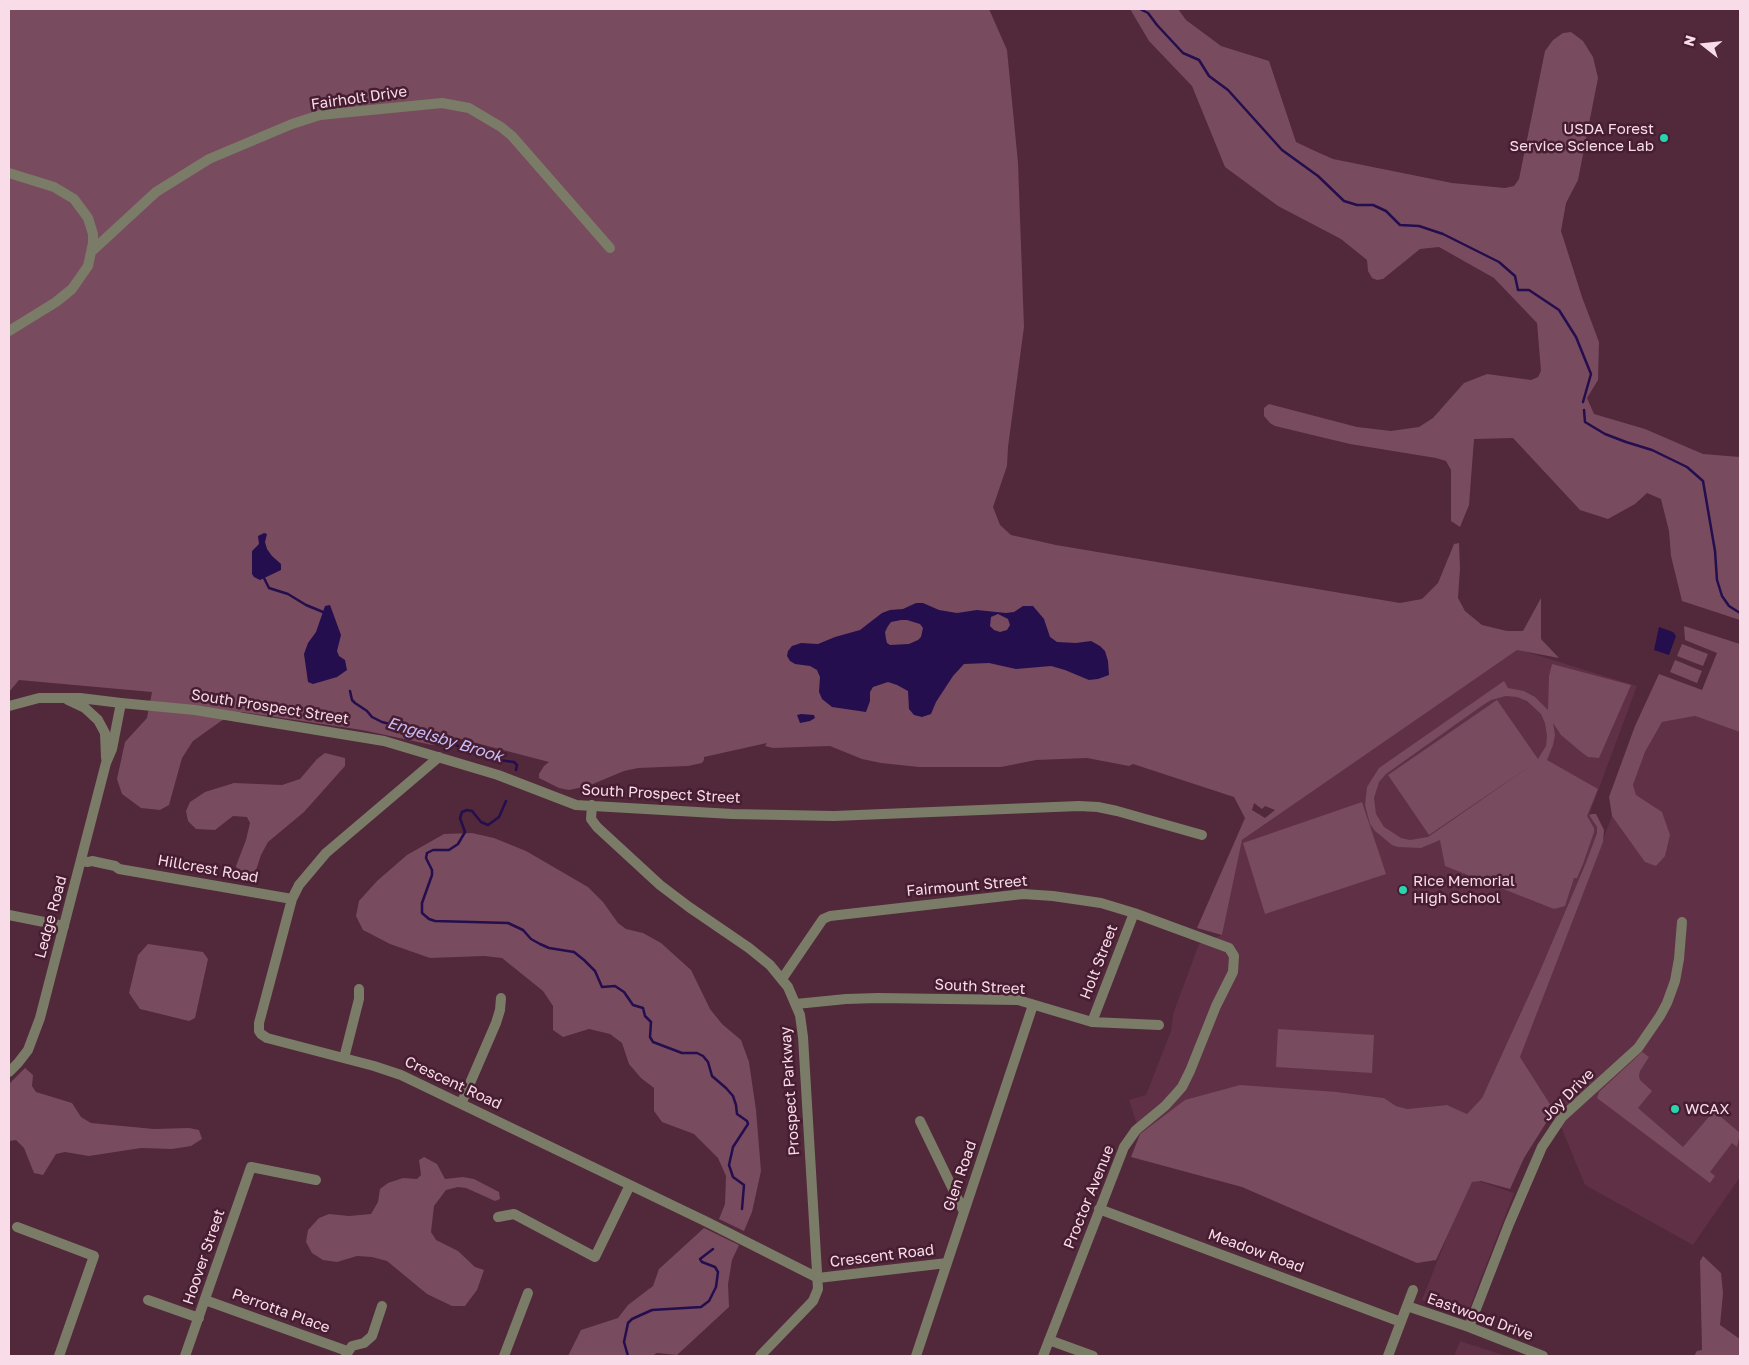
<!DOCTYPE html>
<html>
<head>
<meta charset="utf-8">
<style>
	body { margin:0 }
	#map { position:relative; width:1749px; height:1365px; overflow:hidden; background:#52283b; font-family:"Golos Text",sans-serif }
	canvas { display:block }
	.frame { position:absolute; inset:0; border:10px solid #f8dce7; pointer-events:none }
	.north { position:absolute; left:1679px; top:20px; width:50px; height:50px; -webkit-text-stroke:4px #471d31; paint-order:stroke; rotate:286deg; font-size:14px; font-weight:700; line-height:20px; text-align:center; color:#f8dce7 }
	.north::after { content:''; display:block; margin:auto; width:18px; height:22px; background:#f8dce7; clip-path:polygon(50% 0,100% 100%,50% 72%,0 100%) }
</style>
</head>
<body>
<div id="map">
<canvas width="1749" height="1365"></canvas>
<div class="frame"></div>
<div class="north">N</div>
</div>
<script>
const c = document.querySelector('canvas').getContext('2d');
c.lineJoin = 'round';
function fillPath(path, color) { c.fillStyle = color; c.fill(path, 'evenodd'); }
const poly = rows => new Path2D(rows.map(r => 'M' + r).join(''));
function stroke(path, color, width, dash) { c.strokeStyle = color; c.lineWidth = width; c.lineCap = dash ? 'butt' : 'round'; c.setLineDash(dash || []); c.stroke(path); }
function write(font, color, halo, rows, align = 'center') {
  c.font = font + ' "Golos Text",sans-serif'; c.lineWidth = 5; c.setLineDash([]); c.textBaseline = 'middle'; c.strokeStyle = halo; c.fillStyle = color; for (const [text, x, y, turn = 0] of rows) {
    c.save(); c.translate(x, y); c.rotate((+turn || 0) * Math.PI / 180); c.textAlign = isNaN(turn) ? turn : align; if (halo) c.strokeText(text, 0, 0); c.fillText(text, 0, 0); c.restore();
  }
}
const built = poly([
	[1517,649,1637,686,1589,815,1597,827,1597,833,1585,865,1539,973,1482,1098,1467,1114,1447,1105,1407,1109,1396,1106,1384,1098,1337,1092,1160,1120,1140,1134,1129,1100,1146,1095,1171,1031,1173,1014,1199,944,1222,935,1241,841],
	[1695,716,1740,732,1740,1177,1693,1245,1585,1185,1555,1112,1520,1057,1612,816,1633,785,1645,752,1662,722],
	[1470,1178,1514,1193,1466,1317,1422,1300],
	[1460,1341,1506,1356,1454,1356]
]);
const green = poly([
	[9,9,989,9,1007,50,1018,163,1024,327,1008,447,1007,466,993,507,1000,525,1011,535,1056,545,1400,603,1422,599,1438,583,1454,544,1459,543,1460,568,1458,598,1465,611,1482,625,1507,631,1523,631,1541,598,1541,639,1559,658,1517,650,1242,840,1222,935,1197,928,1245,818,1234,797,1133,764,1129,766,1087,758,1036,760,1001,767,919,767,881,763,862,759,830,746,773,748,765,746,767,743,704,757,704,760,702,763,688,766,638,768,624,771,588,786,569,790,559,788,539,778,539,774,544,766,549,762,434,732,440,740,438,744,432,745,362,730,242,712,221,721,193,741,182,758,169,805,160,810,141,808,122,794,117,779,125,742,147,718,152,692,19,680,9,692],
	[1254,803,1262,809,1265,806,1275,810,1265,818,1252,810],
	[1130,9,1178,9,1186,20,1221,46,1269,61,1296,142,1315,151,1333,159,1452,183,1505,188,1514,186,1519,179,1545,51,1553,40,1563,33,1571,32,1583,41,1593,57,1598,78,1578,180,1566,203,1561,231,1582,297,1599,342,1598,380,1587,398,1594,414,1645,429,1703,454,1740,457,1740,620,1682,601,1671,556,1669,531,1661,499,1647,493,1635,504,1608,519,1580,510,1513,438,1474,439,1469,505,1460,527,1451,521,1451,470,1446,461,1436,458,1350,444,1275,426,1270,423,1264,416,1264,408,1269,404,1357,427,1391,431,1419,427,1433,418,1464,383,1487,374,1531,380,1538,377,1541,371,1537,323,1494,278,1439,247,1420,249,1383,279,1377,280,1372,278,1368,271,1367,260,1341,239,1278,206,1225,167,1192,86,1149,41],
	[1684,626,1740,644,1740,732,1695,716,1662,722,1645,752,1633,785,1636,795,1662,812,1670,835,1665,856,1656,866,1645,862,1612,816,1609,797,1635,726,1659,674,1702,690,1717,653,1685,640],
	[1682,644,1708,654,1703,666,1677,656],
	[1675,660,1702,671,1697,683,1670,672],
	[1552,664,1631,685,1599,758,1588,757,1580,751,1561,735,1553,723,1555,735,1553,745,1547,760,1598,789,1587,816,1594,828,1594,832,1583,864,1577,878,1574,878,1565,906,1554,909,1445,866,1440,840,1421,848,1398,847,1392,845,1375,831,1370,824,1365,805,1367,787,1379,768,1504,681,1508,688,1524,691,1535,697,1548,710,1549,676],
	[1506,696,1517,697,1527,701,1541,714,1545,723,1547,736,1546,746,1538,759,1497,700,1388,775,1429,835,1536,762,1428,837,1410,840,1401,838,1384,827,1376,814,1374,798,1379,782,1386,774,1483,705,1491,700],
	[325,753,345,758,345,766,304,812,268,842,261,855,255,873,248,879,239,875,236,866,246,840,250,823,247,817,233,816,215,830,196,829,188,821,186,811,190,802,205,792,234,783,282,785,300,779,317,759],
	[1362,802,1386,874,1265,914,1243,843],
	[1592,814,1596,814,1604,830,1603,842,1520,1057,1555,1112,1546,1123,1524,1158,1510,1189,1481,1181,1472,1182,1436,1260,1417,1263,1242,1187,1131,1157,1140,1134,1185,1100,1240,1085,1337,1092,1384,1098,1396,1106,1407,1109,1447,1105,1467,1114,1482,1098,1539,973,1585,865,1597,833,1597,827,1589,815],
	[472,833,494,838,526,851,588,887,603,902,618,923,626,929,643,933,661,943,691,970,710,1009,722,1024,741,1040,749,1062,756,1110,761,1171,752,1212,744,1231,719,1219,725,1204,726,1176,718,1158,694,1134,662,1122,654,1111,654,1088,641,1078,629,1064,622,1043,610,1034,589,1029,563,1037,553,1030,553,1006,543,991,502,958,484,956,430,958,390,944,363,930,356,916,359,901,377,881,407,855,444,834],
	[148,944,203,952,208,959,195,1018,189,1021,140,1009,129,993,138,955],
	[1278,1029,1374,1035,1372,1073,1276,1067],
	[1642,1052,1649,1057,1640,1071,1639,1076,1640,1080,1652,1091,1638,1108,1683,1147,1714,1111,1740,1133,1737,1147,1732,1143,1710,1172,1715,1176,1710,1183,1597,1098,1599,1092],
	[25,1068,33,1075,32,1086,36,1092,72,1103,81,1117,91,1123,154,1129,189,1128,199,1130,202,1139,191,1146,172,1149,141,1148,89,1156,65,1152,56,1154,43,1175,34,1173,24,1148,16,1140,9,1141,9,1084],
	[424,1157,437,1164,445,1179,463,1177,474,1179,499,1192,500,1199,495,1201,466,1188,458,1187,446,1190,434,1206,431,1232,436,1240,458,1251,475,1267,484,1270,477,1290,465,1306,452,1306,427,1294,387,1261,372,1257,357,1256,337,1262,323,1260,312,1253,306,1242,308,1230,319,1218,329,1214,349,1216,371,1214,378,1202,380,1189,388,1183,403,1178,417,1179,421,1175,419,1160],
	[704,1228,739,1245,732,1260,728,1284,729,1307,677,1355,657,1353,652,1356,568,1356,581,1330,618,1318,628,1305,653,1286,659,1269],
	[1703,1256,1721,1273,1723,1293,1720,1325,1740,1339,1740,1356,1694,1356,1697,1351,1702,1350,1700,1261]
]);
const water = poly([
	[264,533,267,534,265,542,267,549,272,556,281,564,281,570,260,580,254,577,252,574,252,551,259,544,258,536],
	[916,603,923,603,939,610,957,613,977,610,1006,613,1014,612,1023,606,1033,606,1044,619,1050,637,1057,642,1076,643,1091,641,1100,646,1105,651,1108,661,1109,675,1098,679,1089,680,1065,670,1051,666,1016,669,989,663,964,664,953,676,936,702,931,714,922,717,914,715,909,709,908,691,897,685,888,682,873,687,870,692,870,701,866,712,832,707,822,699,819,692,820,677,817,670,810,666,795,664,790,661,787,656,788,651,792,646,801,643,818,644,835,637,860,630,882,613,890,610,903,609],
	[998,614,1008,619,1010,625,1007,630,1000,632,994,630,990,626,991,617],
	[901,620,907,620,920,624,923,628,921,637,918,640,909,644,890,645,887,643,886,639,885,632,888,626,891,622],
	[330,605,341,635,337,651,339,656,345,660,347,670,337,677,313,684,308,682,304,654,308,643,316,632,325,606],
	[1659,627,1673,632,1676,636,1669,655,1654,650],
	[801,714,814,715,815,718,810,721,800,723,797,715]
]);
const stream = poly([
	[1140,9,1148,13,1157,25,1183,53,1199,60,1209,76,1228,90,1282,150,1318,176,1344,201,1357,205,1373,205,1386,211,1400,225,1419,226,1443,234,1499,262,1515,276,1518,290,1529,290,1559,310,1576,337,1591,374,1583,402],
	[1584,410,1585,422,1605,434,1626,442,1652,450,1687,467,1703,481,1715,551,1717,580,1722,596,1729,606,1740,613],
	[263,576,269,588,288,594,306,605,323,612],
	[350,691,352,700,355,703,367,711,372,717,382,722,401,727,410,733,419,732,498,760,514,762,517,765,516,770],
	[506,801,499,817,488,825,481,822,472,811,467,810,462,812,460,818,465,832,458,844,449,850,433,850,427,853,426,858,432,870,432,875,422,903,422,913,429,919,435,921,508,923,523,930,531,939,540,944,549,948,574,952,584,960,595,971,602,987,615,986,624,992,633,1005,643,1008,645,1016,651,1022,650,1037,653,1042,682,1053,697,1053,703,1056,708,1062,712,1076,726,1088,733,1096,736,1105,737,1114,747,1121,748,1124,733,1147,729,1165,733,1177,744,1185,742,1209],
	[628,1356,624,1342,628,1323,632,1319,652,1310,701,1307,709,1301,716,1287,718,1272,715,1267,702,1262,700,1259,713,1249]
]);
const minor = poly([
	[9,173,54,187,74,199,88,218,93,234,93,243,88,266,72,289,56,302,9,331],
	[92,251,156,192,209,159,292,124,320,115,442,103,469,108,501,127,512,136,610,248],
	[121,703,195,710,384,741,498,775,576,805,732,814,834,816,1079,806,1098,807,1117,811,1202,835],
	[439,757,326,853,299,885,292,899,259,1023,259,1031,261,1034,267,1038,374,1066,401,1075,707,1222,818,1278,947,1263],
	[592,805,591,819,597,827,660,885,689,907,749,948,770,965,788,987,800,1015,803,1037,818,1289,813,1301,760,1356],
	[81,861,88,862,92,861,115,866,119,869,292,899],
	[9,915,64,926],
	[782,979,823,919,830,916,1023,894,1053,896,1101,903,1134,913,1229,948,1234,956,1233,972,1216,1006,1190,1071,1182,1087,1175,1095,1165,1106,1136,1130,1124,1147,1043,1356],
	[796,1004,846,999,878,998,1018,1000,1092,1022,1159,1025],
	[1092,1022,1134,913],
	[344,1058,359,999,359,989],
	[461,1104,496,1023,500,1010,501,998],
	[920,1121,964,1212],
	[1099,1209,1401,1322],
	[498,1217,514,1214,595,1257,630,1185],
	[17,1227,94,1256,59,1356],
	[148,1300,199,1318],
	[205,1300,347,1351],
	[1407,1306,1469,1327,1543,1356],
	[1469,1327,1509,1224,1542,1147,1562,1117,1638,1048,1660,1016,1667,1003,1675,981,1679,959,1682,922],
	[1049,1340,1093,1356],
	[346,1355,352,1346,364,1343,372,1336,382,1306],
	[185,1356,251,1167,316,1180],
	[504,1356,528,1293],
	[916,1356,1033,1005],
	[1388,1356,1413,1290]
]);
const tertiary = poly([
	[68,700,85,708,98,720,105,733,106,758],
	[9,706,39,698,80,698,121,703,112,749,106,763,40,1018,28,1050,18,1063,9,1072]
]);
const markers = [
	[1664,138,5,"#28d5ad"],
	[1403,890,5,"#28d5ad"],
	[1675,1109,5,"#28d5ad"]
];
const streetNames = [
	["Fairholt Drive",359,98,-8],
	["South Prospect Street",270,707,9],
	["South Prospect Street",661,794,3],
	["Hillcrest Road",208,869,10],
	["Fairmount Street",967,886,-5],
	["Ledge Road",51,917,-75],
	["Holt Street",1099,962,-69],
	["South Street",980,987,3],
	["Crescent Road",453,1083,25],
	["Prospect Parkway",790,1091,-94],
	["Joy Drive",1568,1095,-45],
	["Glen Road",960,1176,-71],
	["Proctor Avenue",1089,1197,-68],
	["Meadow Road",1256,1251,20],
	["Crescent Road",882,1256,-7],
	["Hoover Street",204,1257,-71],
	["Perrotta Place",281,1311,20],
	["Eastwood Drive",1480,1317,20]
];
const poiNames = [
	["USDA Forest",1654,129,"right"],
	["Service Science Lab",1654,146,"right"],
	["Rice Memorial",1413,881],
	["High School",1413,898],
	["WCAX",1685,1109]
];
const waterNames = [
	["Engelsby Brook",445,740,17]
];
fillPath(built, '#603046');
fillPath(green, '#794b5f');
fillPath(water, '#240e4e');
stroke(stream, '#240e4e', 2.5);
stroke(minor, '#7a7c68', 10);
stroke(tertiary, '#7a7c68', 10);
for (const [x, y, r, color] of markers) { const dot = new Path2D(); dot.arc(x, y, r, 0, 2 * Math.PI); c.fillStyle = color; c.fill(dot); stroke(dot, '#471d31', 2); }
write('15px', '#f8dce7', '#471d31', streetNames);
write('15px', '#f8dce7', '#471d31', poiNames, 'left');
write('italic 16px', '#c7bdf8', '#471d31', waterNames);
</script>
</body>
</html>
